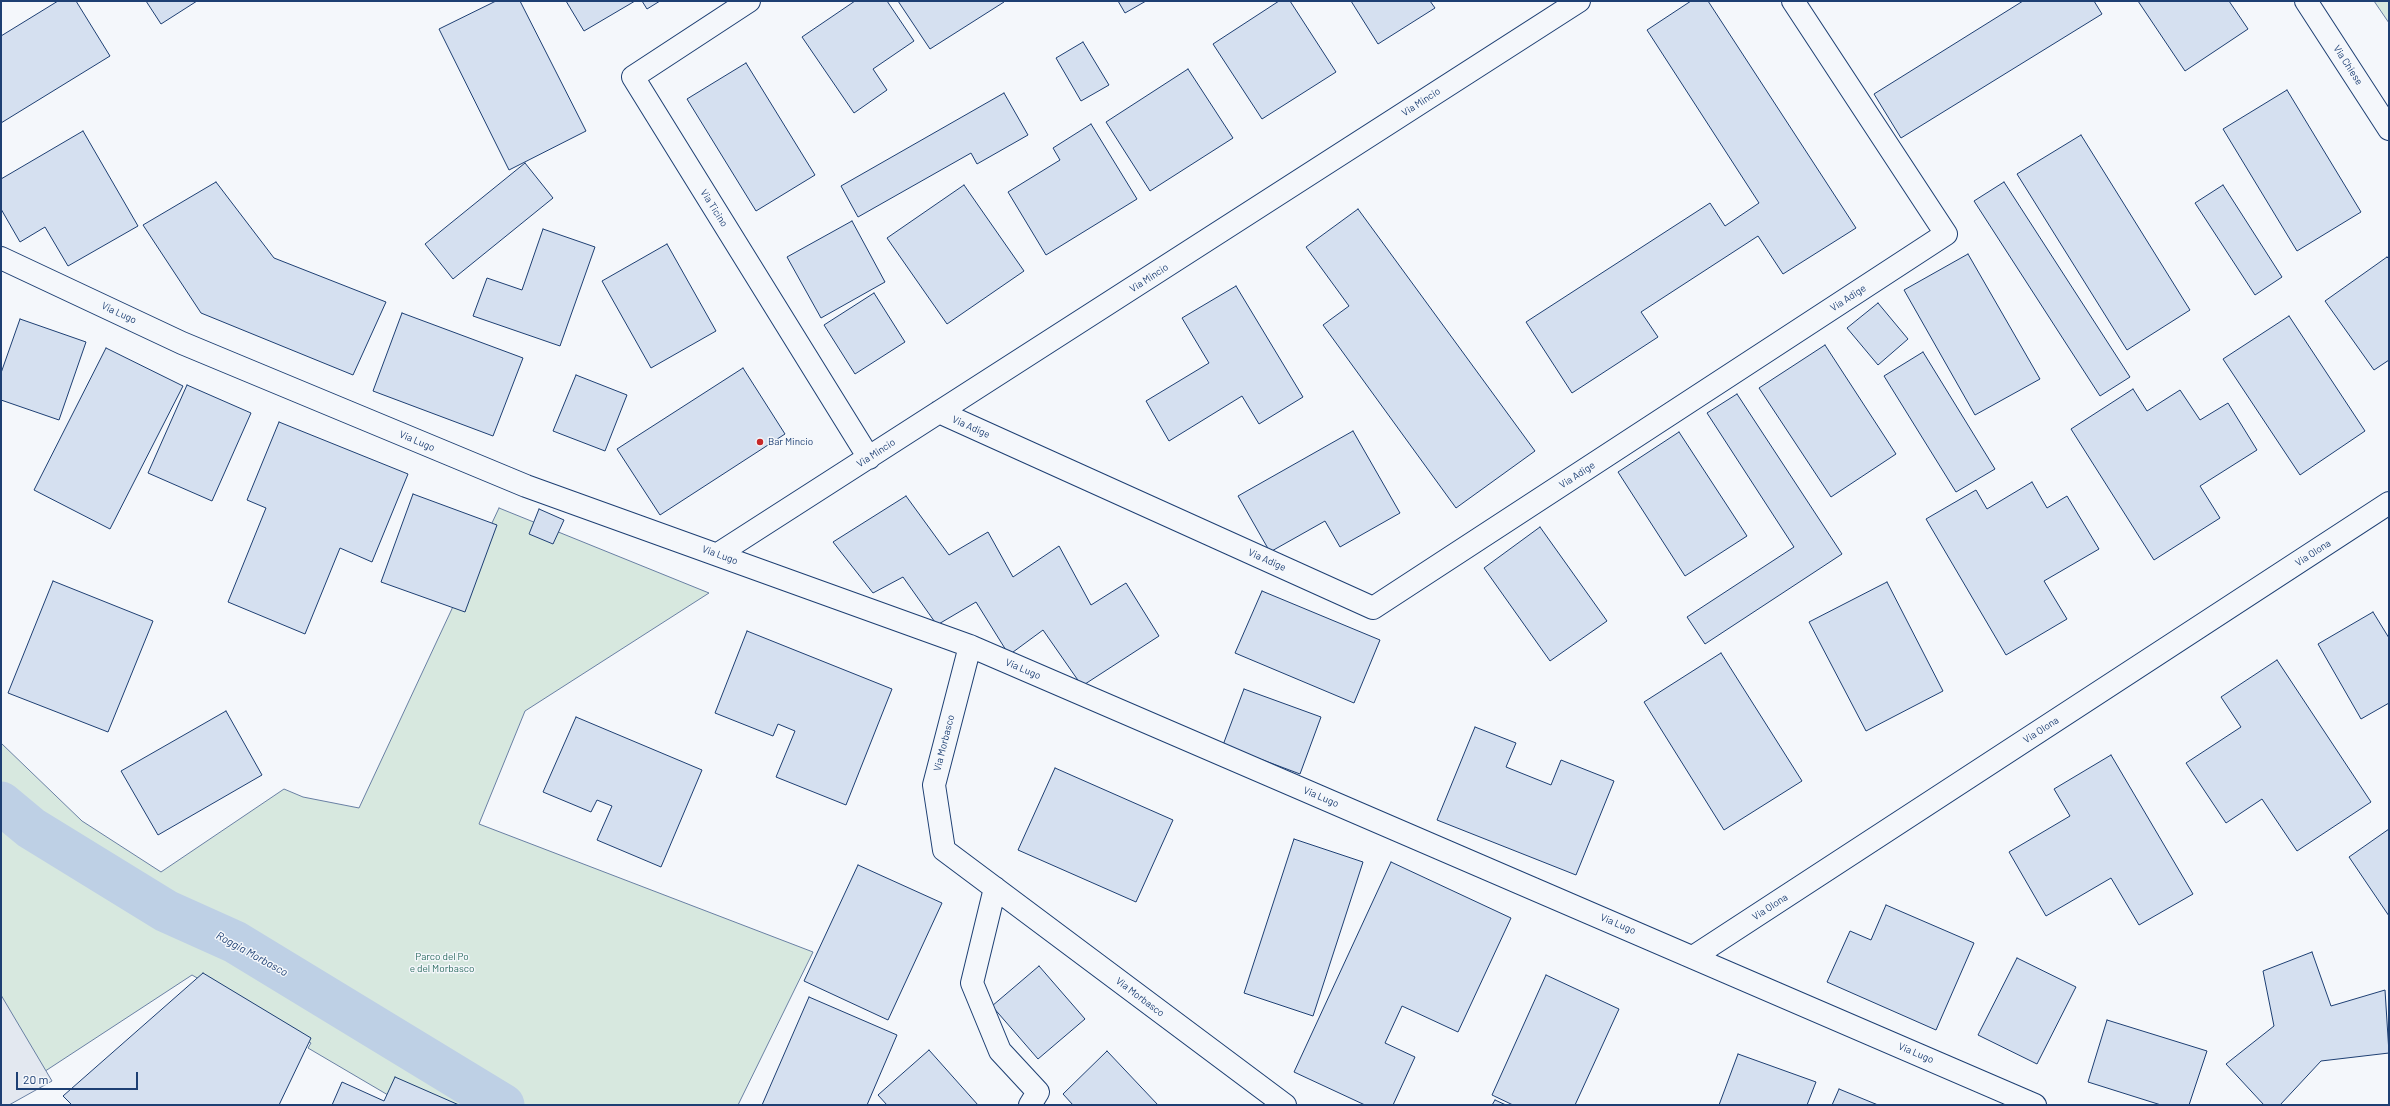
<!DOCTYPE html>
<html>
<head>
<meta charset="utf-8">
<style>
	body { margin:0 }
	#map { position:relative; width:2390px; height:1106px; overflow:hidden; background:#f4f7fb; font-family:Barlow,sans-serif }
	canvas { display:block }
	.frame { position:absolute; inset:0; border:2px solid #1d3f73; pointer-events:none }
	.scale { position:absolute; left:16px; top:1072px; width:122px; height:18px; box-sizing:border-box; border:2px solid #1d3f73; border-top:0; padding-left:5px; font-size:12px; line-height:14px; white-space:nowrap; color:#1d3f73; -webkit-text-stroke:3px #f4f7fb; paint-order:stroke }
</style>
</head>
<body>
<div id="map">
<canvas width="2390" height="1106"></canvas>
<div class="frame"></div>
<div class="scale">20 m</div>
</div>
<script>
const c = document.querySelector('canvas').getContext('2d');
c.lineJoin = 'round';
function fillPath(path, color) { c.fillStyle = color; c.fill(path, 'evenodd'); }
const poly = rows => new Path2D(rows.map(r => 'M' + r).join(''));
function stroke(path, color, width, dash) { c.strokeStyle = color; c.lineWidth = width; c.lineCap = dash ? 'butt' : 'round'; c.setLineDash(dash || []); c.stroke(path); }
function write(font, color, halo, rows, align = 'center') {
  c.font = font + ' Barlow,sans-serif'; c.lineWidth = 3; c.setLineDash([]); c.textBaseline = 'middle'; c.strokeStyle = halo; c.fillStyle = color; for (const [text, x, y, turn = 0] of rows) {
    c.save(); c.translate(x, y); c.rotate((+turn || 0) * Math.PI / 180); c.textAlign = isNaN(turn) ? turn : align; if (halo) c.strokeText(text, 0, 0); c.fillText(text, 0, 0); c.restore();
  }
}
const green = poly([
	[2374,1,2389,1,2389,23,2374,1],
	[499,508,709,593,525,711,479,824,813,952,738,1105,405,1105,308,1048,311,1043,192,975,1,1100,1,743,82,821,161,872,284,789,303,797,359,808,499,508]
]);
const parking = poly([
	[1,995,52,1081,9,1105,1,1105,1,995]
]);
const canal = poly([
	[1,803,31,828,166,911,235,942,503,1105]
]);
const building = poly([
	[58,1,76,1,110,56,1,123,1,36,58,1],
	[146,1,197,1,161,24,146,1],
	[496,1,520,1,586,131,509,170,439,29,496,1],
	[566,1,635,1,584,31,566,1],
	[642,1,660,1,647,9,642,1],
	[855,1,887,1,914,41,873,69,887,90,854,113,802,37,855,1],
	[898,1,1003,1,1004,2,930,49,898,1],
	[1118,1,1146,1,1125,13,1118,1],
	[1279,1,1290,1,1336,72,1262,119,1213,44,1279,1],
	[1351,1,1430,1,1435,8,1378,44,1351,1],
	[1691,1,1708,1,1856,228,1783,274,1758,236,1641,312,1658,337,1572,393,1526,322,1710,203,1725,226,1759,203,1647,30,1691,1],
	[2023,1,2094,1,2102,14,1901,138,1874,94,2023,1],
	[2138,1,2229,1,2248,29,2185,71,2138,1],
	[1083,42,1109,85,1081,101,1056,58,1083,42],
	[746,63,815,175,756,211,687,99,746,63],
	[1188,69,1233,138,1150,191,1106,122,1188,69],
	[2287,90,2361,212,2297,251,2223,129,2287,90],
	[1004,93,1028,135,977,164,971,153,858,217,841,186,1004,93],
	[1091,124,1137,199,1046,255,1008,192,1060,160,1053,148,1091,124],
	[83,131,138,226,68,266,45,227,20,242,1,209,1,179,83,131],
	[2081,135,2190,310,2127,350,2017,174,2081,135],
	[525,163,553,198,453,279,425,244,525,163],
	[216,182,274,258,386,302,353,375,201,313,143,225,216,182],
	[2004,182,2130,377,2100,396,1974,201,2004,182],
	[964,185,1024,271,947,324,887,238,964,185],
	[2223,185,2282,277,2255,295,2195,203,2223,185],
	[1358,209,1535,451,1456,508,1323,325,1349,306,1306,247,1358,209],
	[852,221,885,282,821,318,787,257,852,221],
	[543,229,595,247,560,346,473,316,487,278,522,290,543,229],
	[667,244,716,331,651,368,602,281,667,244],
	[1968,254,2040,379,1975,415,1904,290,1968,254],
	[2387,257,2389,259,2389,360,2374,370,2325,301,2387,257],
	[1236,286,1303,397,1259,424,1242,396,1169,441,1146,401,1209,363,1182,318,1236,286],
	[874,293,905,342,855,374,824,325,874,293],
	[1878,303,1908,339,1878,365,1847,328,1878,303],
	[402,313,523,358,493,436,373,391,402,313],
	[2289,316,2365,431,2300,475,2223,359,2289,316],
	[20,319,86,342,59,420,1,400,1,373,20,319],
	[1825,345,1896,454,1831,497,1759,388,1825,345],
	[106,348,183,386,110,529,34,490,106,348],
	[1923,352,1995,469,1956,492,1884,376,1923,352],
	[743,368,785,434,660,515,617,449,743,368],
	[576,375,627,395,605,451,553,431,576,375],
	[187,385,251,413,212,501,148,473,187,385],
	[2133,389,2147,411,2180,390,2200,420,2228,403,2257,450,2200,486,2220,518,2154,560,2071,429,2133,389],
	[1737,394,1842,554,1705,644,1687,617,1794,547,1707,413,1737,394],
	[279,422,408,474,372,562,340,548,305,634,228,602,266,508,247,500,279,422],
	[1353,431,1400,513,1340,547,1325,521,1270,552,1238,496,1353,431],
	[1679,432,1747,536,1685,576,1618,472,1679,432],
	[2032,482,2047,508,2067,496,2099,549,2044,581,2067,619,2006,655,1926,519,1976,490,1987,509,2032,482],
	[413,494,497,525,465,612,381,582,413,494],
	[906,496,949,555,988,532,1013,577,1059,546,1091,605,1126,583,1159,636,1082,686,1043,630,1009,655,976,602,937,625,903,577,873,593,833,542,906,496],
	[539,509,564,520,553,544,529,534,539,509],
	[1540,527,1607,621,1550,661,1484,568,1540,527],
	[53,581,153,621,108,732,8,693,53,581],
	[1887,582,1943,691,1866,731,1809,622,1887,582],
	[1262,591,1380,640,1354,703,1235,653,1262,591],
	[2373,612,2389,638,2389,703,2361,719,2318,644,2373,612],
	[747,631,892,689,846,805,776,777,795,731,778,724,773,736,715,713,747,631],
	[1721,653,1802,781,1724,830,1644,702,1721,653],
	[2277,660,2371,802,2297,851,2262,799,2226,823,2186,763,2241,727,2221,697,2277,660],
	[1244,689,1321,717,1300,774,1223,745,1244,689],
	[226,711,262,775,158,835,121,771,226,711],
	[576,717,702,770,661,867,597,840,612,806,597,800,591,812,543,792,576,717],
	[1475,727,1516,743,1506,767,1551,785,1561,760,1614,781,1576,875,1437,820,1475,727],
	[2111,755,2193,894,2139,925,2111,878,2046,916,2009,852,2070,816,2054,789,2111,755],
	[1055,768,1173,820,1136,902,1018,850,1055,768],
	[2389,829,2389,916,2349,857,2389,829],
	[1294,839,1363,862,1313,1016,1244,993,1294,839],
	[1391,862,1511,918,1458,1032,1402,1006,1385,1043,1415,1057,1393,1105,1365,1105,1294,1072,1391,862],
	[858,865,942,903,888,1020,804,981,858,865],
	[1886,905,1974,943,1936,1030,1827,982,1850,931,1871,940,1886,905],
	[2312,952,2331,1006,2385,990,2389,1053,2321,1061,2280,1105,2264,1105,2226,1064,2274,1026,2263,971,2312,952],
	[2017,958,2076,987,2037,1064,1978,1035,2017,958],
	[1039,966,1085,1019,1038,1059,992,1006,1039,966],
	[203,973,311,1038,279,1105,72,1105,63,1096,203,973],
	[1546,975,1619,1009,1575,1105,1513,1105,1492,1095,1546,975],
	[809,997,897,1035,867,1105,762,1105,809,997],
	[2107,1020,2207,1051,2189,1105,2161,1105,2088,1082,2107,1020],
	[929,1050,978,1105,887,1105,878,1095,929,1050],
	[1107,1051,1158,1105,1073,1105,1063,1094,1107,1051],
	[1738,1054,1816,1082,1807,1105,1719,1105,1738,1054],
	[395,1077,459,1105,332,1105,342,1082,384,1101,395,1077],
	[1839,1089,1878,1105,1832,1105,1839,1089],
	[1495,1100,1506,1105,1492,1105,1495,1100]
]);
const minor = poly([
	[749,1,633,77,869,458],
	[2306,1,2389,129],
	[1,258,182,343,526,486,970,646,2035,1105],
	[939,412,1373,608,1946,234,1793,1],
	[718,554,1579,1],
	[970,646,934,785,944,850,1285,1105],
	[995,888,972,983,1000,1051,1038,1092,1030,1105],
	[1693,957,2389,503]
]);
const markers = [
	[760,442,4,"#c62828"]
];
const streetNames = [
	["Via Chiese",2348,65,57],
	["Via Mincio",1421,102,-33],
	["Via Ticino",714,208,58],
	["Via Mincio",1149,278,-33],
	["Via Adige",1848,298,-33],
	["Via Lugo",119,313,25],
	["Via Adige",971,427,24],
	["Via Lugo",417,441,23],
	["Via Mincio",876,453,-33],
	["Via Adige",1577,475,-33],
	["Via Olona",2313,553,-33],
	["Via Lugo",720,555,20],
	["Via Adige",1267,560,24],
	["Via Lugo",1023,669,23],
	["Via Olona",2041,730,-33],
	["Via Morbasco",944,743,-76],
	["Via Lugo",1321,797,23],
	["Via Olona",1770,907,-33],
	["Via Lugo",1618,924,23],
	["Via Morbasco",1140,997,37],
	["Via Lugo",1916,1053,23]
];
const poiNames = [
	["Bar Mincio",768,442]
];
const parkNames = [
	["Parco del Po",442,957],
	["e del Morbasco",442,969]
];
const waterNames = [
	["Roggia Morbasco",252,954,29]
];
fillPath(green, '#d7e8df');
stroke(green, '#687fa3', 1);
fillPath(parking, '#e3e8f0');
stroke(parking, '#687fa3', 1);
stroke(canal, '#bed0e5', 43);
fillPath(building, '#d5e0f0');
stroke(building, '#1d3f73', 1);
stroke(minor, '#1d3f73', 24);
stroke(minor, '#f4f7fb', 22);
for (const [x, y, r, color] of markers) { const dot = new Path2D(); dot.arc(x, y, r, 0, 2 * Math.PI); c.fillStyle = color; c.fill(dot); stroke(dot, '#f4f7fb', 1.5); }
write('10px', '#1d3f73', '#f4f7fb', streetNames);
write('10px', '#1d3f73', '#f4f7fb', poiNames, 'left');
write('10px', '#2c6c60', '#f4f7fb', parkNames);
write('italic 11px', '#1d3f73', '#f4f7fb', waterNames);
</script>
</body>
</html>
